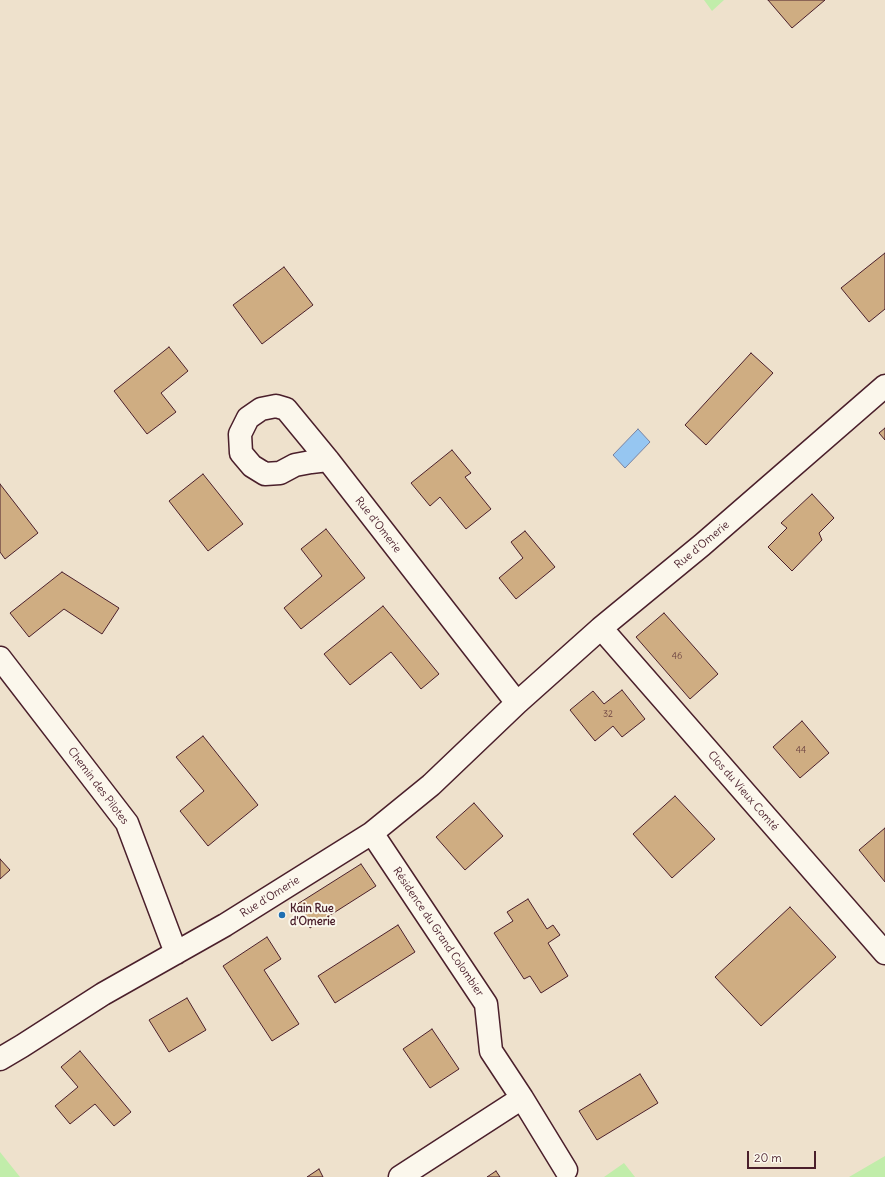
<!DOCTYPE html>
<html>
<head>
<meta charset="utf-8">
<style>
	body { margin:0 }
	#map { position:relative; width:885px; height:1177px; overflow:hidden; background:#eee1cc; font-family:Delius,sans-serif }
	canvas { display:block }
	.scale { position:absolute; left:747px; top:1151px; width:69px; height:18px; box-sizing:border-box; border:2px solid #4a1f2b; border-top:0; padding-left:5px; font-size:12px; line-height:14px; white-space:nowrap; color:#4a1f2b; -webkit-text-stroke:3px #fbf7ec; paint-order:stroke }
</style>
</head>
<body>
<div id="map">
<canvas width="885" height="1177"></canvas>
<div class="scale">20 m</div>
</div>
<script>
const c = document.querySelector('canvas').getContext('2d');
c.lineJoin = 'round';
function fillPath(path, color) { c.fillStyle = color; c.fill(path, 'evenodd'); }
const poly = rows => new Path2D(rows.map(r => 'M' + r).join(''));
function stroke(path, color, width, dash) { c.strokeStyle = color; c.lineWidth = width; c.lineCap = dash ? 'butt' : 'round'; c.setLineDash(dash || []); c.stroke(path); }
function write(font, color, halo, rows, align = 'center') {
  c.font = font + ' Delius,sans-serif'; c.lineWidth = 4; c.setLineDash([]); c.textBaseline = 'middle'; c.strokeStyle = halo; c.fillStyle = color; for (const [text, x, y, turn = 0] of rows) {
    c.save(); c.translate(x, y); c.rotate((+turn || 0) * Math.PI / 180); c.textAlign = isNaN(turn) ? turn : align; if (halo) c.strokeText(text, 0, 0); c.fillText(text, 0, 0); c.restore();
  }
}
const green = poly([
	[704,0,724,0,712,11],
	[0,1152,20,1177,0,1177],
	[885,1156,885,1177,849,1177],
	[624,1163,635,1177,604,1177]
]);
const water = poly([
	[638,429,650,442,625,468,613,455,638,429]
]);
const building = poly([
	[768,0,825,0,792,28,768,0],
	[885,253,885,309,869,322,841,288,885,253],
	[284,267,313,305,262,344,233,305,284,267],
	[169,347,188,371,161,393,176,412,147,434,114,391,169,347],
	[751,353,773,373,706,445,685,425,751,353],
	[885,428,885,440,879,433,885,428],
	[452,450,471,473,465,477,491,509,466,529,440,497,430,506,411,483,452,450],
	[203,474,243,524,208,551,169,501,203,474],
	[0,484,38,533,5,559,0,552,0,484],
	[812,494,834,518,819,533,822,540,792,571,768,547,787,528,781,523,812,494],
	[326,529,365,578,301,629,284,608,322,576,301,549,326,529],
	[525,531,555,567,516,599,499,578,523,558,511,542,525,531],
	[62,572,119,608,102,634,64,609,29,637,10,613,62,572],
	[383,606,439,674,421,689,391,652,350,685,324,654,383,606],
	[664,613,718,674,690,699,636,637,664,613],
	[622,690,645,719,622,737,613,726,595,741,570,710,593,691,604,704,622,690],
	[802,721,829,753,800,778,773,747,802,721],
	[203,736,258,805,208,846,180,811,204,791,176,757,203,736],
	[675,796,715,839,672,878,633,834,675,796],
	[474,803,503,836,465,870,436,837,474,803],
	[885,828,885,882,859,850,885,828],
	[0,859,10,870,0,879,0,859],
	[361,864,376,886,310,928,296,905,361,864],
	[528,899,547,929,553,925,560,935,548,943,568,976,541,993,530,976,524,979,494,933,513,921,507,912,528,899],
	[790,907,836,957,761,1026,715,977,790,907],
	[398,925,415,952,335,1003,318,976,398,925],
	[267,937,281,959,264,970,299,1024,272,1041,223,966,267,937],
	[187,998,206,1030,169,1052,149,1020,187,998],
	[432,1029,459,1069,430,1088,403,1049,432,1029],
	[80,1051,131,1112,114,1126,95,1104,70,1124,55,1106,78,1087,61,1067,80,1051],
	[640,1074,658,1103,597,1140,579,1111,640,1074],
	[319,1169,323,1177,307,1177,319,1169],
	[496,1171,500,1177,487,1177,496,1171]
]);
const street = poly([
	[328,460,311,462,295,465,280,473,265,474,252,466,241,453,240,434,248,418,261,409,276,406,286,409,328,460,517,703],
	[601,628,885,953],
	[0,658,127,823,176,953],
	[372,833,486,1004,491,1051,522,1098,400,1177],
	[0,1059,22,1046,103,994,225,925,372,833,431,785,517,703,601,628,702,545,885,386],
	[522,1098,566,1170]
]);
const markers = [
	[282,915,4,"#1f6fb2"]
];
const numberNames = [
	["46",677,656],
	["32",608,714],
	["44",801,750]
];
const streetNames = [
	["Rue d'Omerie",378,525,52],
	["Rue d'Omerie",702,545,-40],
	["Chemin des Pilotes",98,786,53],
	["Clos du Vieux Comté",743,791,49],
	["Rue d'Omerie",270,897,-32],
	["Résidence du Grand Colombier",438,932,56]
];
const poiNames = [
	["Kain Rue",290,909],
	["d'Omerie",290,922]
];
fillPath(green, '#c1edaa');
fillPath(water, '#96c6f1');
stroke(water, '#7883a2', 1);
fillPath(building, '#cfad82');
stroke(building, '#4a1f2b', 1);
stroke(street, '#4a1f2b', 25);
stroke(street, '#fbf7ec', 22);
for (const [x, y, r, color] of markers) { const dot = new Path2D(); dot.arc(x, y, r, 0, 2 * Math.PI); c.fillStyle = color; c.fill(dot); stroke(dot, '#fbf7ec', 1.5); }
write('9px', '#6b4241', null, numberNames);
write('11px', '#4a1f2b', '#fbf7ec', streetNames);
write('bold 11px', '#4a1f2b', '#fbf7ec', poiNames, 'left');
</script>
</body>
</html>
